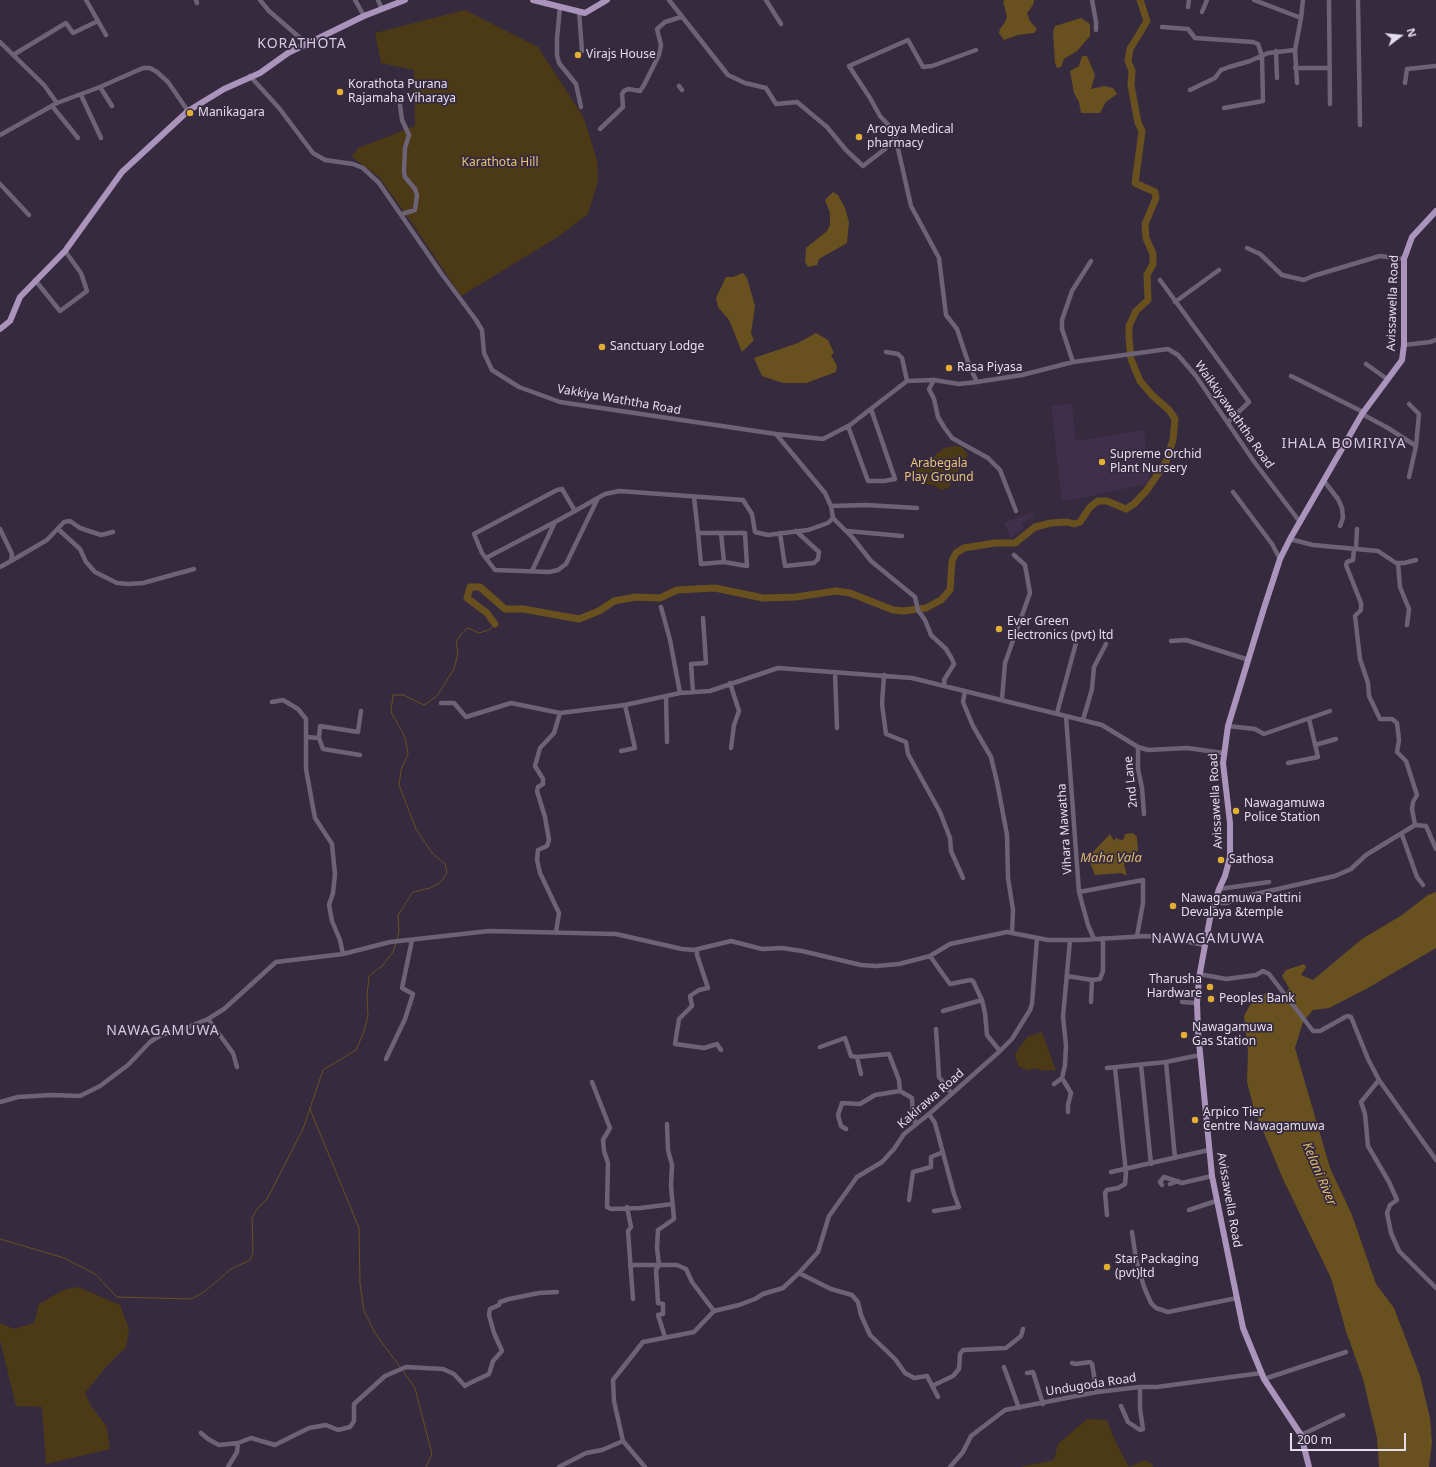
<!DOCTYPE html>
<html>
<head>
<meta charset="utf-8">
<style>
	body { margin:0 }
	#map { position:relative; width:1436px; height:1467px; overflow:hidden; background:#362a3f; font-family:"Noto Sans",sans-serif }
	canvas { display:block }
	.north { position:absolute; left:1380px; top:16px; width:40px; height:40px; -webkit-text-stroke:3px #362a3f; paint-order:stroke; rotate:74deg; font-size:11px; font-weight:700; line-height:16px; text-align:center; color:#e4ddeb }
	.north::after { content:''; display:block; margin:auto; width:14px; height:18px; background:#e4ddeb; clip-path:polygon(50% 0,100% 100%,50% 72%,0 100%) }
	.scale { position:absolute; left:1290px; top:1433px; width:116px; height:18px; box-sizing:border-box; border:2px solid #e4ddeb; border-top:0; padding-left:5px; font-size:12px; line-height:14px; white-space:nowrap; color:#e4ddeb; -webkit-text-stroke:3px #362a3f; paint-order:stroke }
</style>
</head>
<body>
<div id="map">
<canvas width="1436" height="1467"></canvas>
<div class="north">N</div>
<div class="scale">200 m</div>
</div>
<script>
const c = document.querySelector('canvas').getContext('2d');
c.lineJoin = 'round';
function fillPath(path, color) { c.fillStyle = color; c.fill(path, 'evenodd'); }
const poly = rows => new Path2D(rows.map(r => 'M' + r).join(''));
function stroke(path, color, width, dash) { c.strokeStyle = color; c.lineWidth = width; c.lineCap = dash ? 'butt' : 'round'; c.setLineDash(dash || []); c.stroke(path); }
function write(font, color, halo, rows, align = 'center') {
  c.font = font + ' "Noto Sans",sans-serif'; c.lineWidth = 3.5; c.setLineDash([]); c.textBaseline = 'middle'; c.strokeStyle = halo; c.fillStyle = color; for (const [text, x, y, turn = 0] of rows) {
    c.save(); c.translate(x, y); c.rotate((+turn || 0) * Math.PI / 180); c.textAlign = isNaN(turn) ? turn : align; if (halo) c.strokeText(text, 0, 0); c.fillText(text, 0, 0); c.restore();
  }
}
const built = poly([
	[1072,404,1076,441,1144,430,1150,483,1083,498,1062,501,1051,406],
	[1032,512,1034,517,1022,523,1024,528,1019,533,1010,537,1004,523]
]);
const green = poly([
	[465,10,538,47,584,118,597,160,598,181,588,214,561,235,461,296,412,223,379,177,352,157,358,148,415,126,414,70,381,63,375,33],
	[955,446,962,447,968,455,948,488,941,490,934,485,923,484,915,471,918,465,933,457,944,448],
	[1042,1032,1056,1071,1049,1070,1045,1071,1034,1068,1029,1071,1018,1066,1015,1054,1027,1037],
	[78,1287,120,1305,129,1329,126,1347,106,1367,85,1393,91,1406,107,1427,110,1449,46,1464,42,1407,16,1406,0,1340,0,1323,14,1329,34,1323,39,1304,63,1290],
	[1087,1419,1107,1420,1115,1441,1129,1467,1145,1460,1152,1464,1153,1467,1020,1467,1054,1460,1058,1444]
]);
const water = poly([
	[1005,0,1034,0,1033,5,1027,13,1030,21,1037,29,1034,33,1018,35,1004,40,999,33,1000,29,1005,22,1007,17,1003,1],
	[1081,18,1090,24,1090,36,1077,51,1064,59,1061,67,1057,68,1055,63,1053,32,1055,26],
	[1082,56,1087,56,1095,75,1091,89,1104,86,1113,88,1117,94,1106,102,1100,113,1081,113,1079,102,1074,93,1070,71,1079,66],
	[833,192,838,195,845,208,849,222,847,243,819,259,817,265,808,267,805,262,806,248,827,231,830,225,830,213,825,200],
	[743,273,747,278,755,306,751,334,754,340,742,352,729,320,718,307,716,298,726,277,733,277],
	[816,333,828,340,834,353,831,355,837,366,836,372,806,383,783,383,762,376,754,358,798,343],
	[1133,833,1137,837,1138,851,1129,856,1124,864,1127,876,1121,873,1095,875,1089,860,1092,853,1110,834,1114,841,1116,838,1121,840,1124,839,1125,834],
	[1436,892,1436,948,1366,989,1329,1008,1313,1010,1303,1022,1295,1048,1330,1168,1352,1215,1376,1284,1394,1308,1420,1376,1430,1418,1432,1442,1429,1467,1379,1467,1377,1438,1363,1379,1346,1331,1331,1278,1283,1179,1254,1109,1247,1082,1248,1052,1244,1016,1250,1005,1259,996,1267,993,1281,1000,1285,996,1289,988,1282,976,1286,970,1304,964,1306,967,1301,975,1313,980,1362,939,1402,915,1428,895]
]);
const stream = poly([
	[397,940,399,932,398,915,413,892,430,888,441,882,447,873,445,864,432,853,416,829,399,785,401,770,408,754,405,737,391,712,393,695,403,695,424,705,437,696,454,669,458,653,456,642,461,634,468,628,479,633,489,630,495,624],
	[310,1109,359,1228,360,1284,364,1311,375,1333,400,1367],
	[0,1239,64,1258,95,1274,117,1297,191,1299,204,1292,231,1269,250,1260,253,1253,252,1218,257,1209,267,1199,303,1129,323,1070,356,1050,363,1034,368,1016,367,996,369,976,382,966,393,952,396,943],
	[403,1371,415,1388,432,1454,426,1467]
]);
const river = poly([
	[495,624,487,613,467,598,470,587,480,587,505,609,523,609,579,619,599,611,614,601,636,597,660,598,677,590,715,588,763,598,796,597,836,591,850,593,893,610,903,611,926,608,941,600,950,590,952,561,956,553,964,548,995,543,1015,543,1035,527,1051,523,1067,522,1074,524,1080,522,1090,507,1098,501,1107,501,1126,509,1134,504,1147,490,1166,462,1173,440,1175,419,1169,410,1153,396,1140,381,1131,359,1129,338,1129,326,1136,311,1148,300,1147,275,1153,264,1153,254,1146,238,1145,224,1156,198,1155,192,1135,183,1142,131,1138,123,1131,85,1132,71,1128,61,1130,49,1147,21,1140,0]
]);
const minor = poly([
	[86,0,106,35],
	[196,0,197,3],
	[260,0,269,11,306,43],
	[355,0,364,16],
	[378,0,382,9],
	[669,0,728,75,745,83,766,88,776,104,797,102,827,127,846,150,863,166,885,149,896,136],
	[766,0,781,24],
	[1092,0,1096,22,1096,30],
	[1254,0,1301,18,1303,0],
	[1329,0,1330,104],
	[1358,0,1360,125],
	[560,7,557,38,557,55,559,63,576,84,581,107],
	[1188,7,1189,0],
	[579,11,582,51],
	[1202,12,1207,0],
	[1162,27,1188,29,1195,38,1253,42,1258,44,1262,56,1263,101,1224,108],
	[0,42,44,85,57,103],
	[976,50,932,66,923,67,908,40,849,66,870,98,880,116,894,131,911,206,939,258,946,315,957,329,969,365,977,382],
	[1276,51,1277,78],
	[13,55,66,23,73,33,98,21],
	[1295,68,1329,68],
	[250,76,279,108,313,153,325,160,353,164,363,168,379,183,441,273,476,320,482,330,484,353,492,370,519,387,560,402,776,434,823,439,850,425,907,381,934,380,959,384,977,382,1022,375,1073,362,1168,349,1178,355,1196,376,1255,463,1300,522],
	[1297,83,1295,50,1301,18],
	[1405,83,1407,69,1436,66],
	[679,86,682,90],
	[100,87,112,106],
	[1190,90,1215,78,1221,70,1229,67,1250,61,1268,53,1295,50],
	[81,95,101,138],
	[400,105,402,120,409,135,405,148,404,172,405,177,415,189,417,195,415,210,402,214],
	[52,106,78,138],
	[600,129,623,107,622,94,624,91,628,89,640,91,644,85,659,55,661,45,657,29,665,22,681,17],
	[0,135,57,103,100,87,143,68,150,68,157,72,168,82,188,111],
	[0,184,29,215],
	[1247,248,1260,254,1282,275,1304,280,1313,276,1380,256,1404,259],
	[35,280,60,311,87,291,81,273,65,251],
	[1160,280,1249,402,1228,422],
	[1175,302,1219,270],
	[1404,345,1430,342,1436,340],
	[886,352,898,354,902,358,907,381],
	[1073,362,1062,329,1062,320,1072,291,1091,261],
	[1366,364,1387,379],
	[1291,376,1363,412],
	[934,380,929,389,934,399,938,417,944,427,952,438,988,458,1000,470,1016,511],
	[1362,414,1388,428,1416,446],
	[848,426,868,481,884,481,895,479,871,409],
	[776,434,825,493,831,506,833,518,852,537,871,561,915,597,918,610,925,620,931,635,946,649,952,659,954,664,944,680,945,686],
	[1409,477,1416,446,1419,414,1409,404],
	[1324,481,1338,499,1342,508,1343,518,1340,526],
	[1233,492,1272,544,1280,559],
	[694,497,698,533,701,564,724,562,747,566,745,533,698,533],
	[598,498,566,564,558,570,549,572,495,570,482,553,474,534,557,490,562,489,575,511,605,494,619,491,743,500,752,514,755,532,768,535,808,530,828,523,833,518],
	[831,506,866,505,917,508],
	[0,529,12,554,11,561,0,567],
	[58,529,80,549,86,562,95,572,117,583,129,584,143,583,194,569],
	[847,531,902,536],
	[721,533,724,562],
	[780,533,785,566,814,563,818,559,819,552,796,531],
	[1290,539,1313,545,1378,551,1396,563,1404,563,1416,560],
	[1356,549,1357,529],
	[486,558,555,522],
	[11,561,47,540,64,522,70,521,80,528,101,535,113,532],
	[1398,563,1400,587,1409,609,1407,625],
	[532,571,555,522,575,511],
	[661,607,670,640,680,693],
	[1171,641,1186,640,1249,660],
	[835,672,837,728],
	[884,675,882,704,886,734,906,742,908,754,940,812,950,838,951,851,963,878],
	[730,683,739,711,734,725,731,748],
	[965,691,963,702,973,726,991,757,997,782,1007,835,1008,878,1013,910,1012,933],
	[693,692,691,664,706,663,703,618],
	[666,696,667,742],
	[1002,699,1005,663,1030,593,1025,565,1014,555],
	[272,702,283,700,298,709,306,719,306,769,312,802,315,818,332,844,335,874,333,893,329,905,332,921,340,940,343,954],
	[441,703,454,703,466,717,511,703,560,713],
	[1057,713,1076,643],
	[1066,716,1079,892,1088,925,1094,939],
	[1083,720,1092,689,1094,667,1106,644],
	[1228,726,1255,729,1264,734,1330,711],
	[306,737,319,738,320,726,358,732,361,711],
	[319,738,323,749,360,755],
	[1315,745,1336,739],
	[1138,747,1138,769,1142,788,1144,814],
	[621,751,635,748,625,705],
	[1288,763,1318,757,1309,719],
	[1415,825,1426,826,1436,849],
	[1402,835,1417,877,1423,885],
	[1219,889,1269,882],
	[1079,892,1143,880,1143,903,1137,936],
	[1214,903,1227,903,1247,896,1335,876,1351,869,1366,855,1415,825,1412,809,1413,802,1417,795,1406,761,1397,752,1399,740,1397,723,1392,719,1380,719,1369,696,1368,683,1360,659,1355,616,1361,610,1361,603,1346,565,1347,562,1353,560,1354,549],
	[556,932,559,913,540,873,537,860,538,850,547,846,549,840,545,817,537,791,538,787,543,784,543,779,535,766,540,748,554,733,560,713,625,705,680,693,710,691,778,668,912,678,1102,725,1138,747,1148,750,1187,748,1223,753],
	[697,950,697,955,708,988,699,990,690,996,692,1006,679,1019,675,1044,704,1048,717,1044,721,1050],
	[930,956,950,984,970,980,973,981,982,1000,985,1013,987,1035,1000,1051],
	[1199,974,1226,979,1256,975,1263,971,1269,974,1313,1031,1320,1031,1347,1016,1351,1017,1368,1059,1379,1080,1436,1160],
	[1067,976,1092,980,1100,979,1103,971,1103,938],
	[1091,1002,1092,980],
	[1182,1002,1197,1003],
	[943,1011,982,1000],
	[208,1019,233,1053,237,1067],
	[936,1029,939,1077,952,1094],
	[820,1047,845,1038,851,1056,857,1057],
	[386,1059,405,1019,413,994,402,988,412,940],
	[1166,1062,1175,1158],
	[1141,1065,1151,1164],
	[1107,1068,1166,1062,1200,1055],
	[861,1074,857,1057,889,1054,899,1080,900,1091,912,1098,913,1117,916,1124],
	[1062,1078,1071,1093,1068,1105,1068,1112],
	[1379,1080,1361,1102,1365,1114,1368,1146,1389,1182,1397,1200,1390,1205,1387,1213,1391,1233,1399,1251,1436,1288],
	[592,1082,610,1128,603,1140,604,1151,608,1163,607,1207,611,1209,640,1208,673,1204],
	[1054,1084,1062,1078,1065,1065,1066,1045,1063,1017,1070,940],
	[0,1102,18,1097,51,1095,80,1096,100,1086,128,1065,150,1042,161,1035,181,1030,208,1019,224,1009,276,962,343,954,390,942,489,931,616,934,682,949,694,950,731,941,762,949,782,948,802,951,861,965,876,966,899,964,930,956,950,944,1007,932,1048,940,1081,940,1146,936,1173,939,1204,945],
	[929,1114,935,1123,954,1194,959,1207,934,1211],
	[846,1129,841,1126,838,1115,842,1103,860,1104,875,1095,900,1091],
	[1111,1172,1209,1150],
	[1170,1184,1178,1181],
	[1162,1185,1160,1182,1164,1177,1182,1183,1212,1176],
	[909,1200,913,1172,931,1167,931,1157,943,1152],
	[627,1207,631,1227,628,1231,633,1299],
	[1189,1210,1216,1201],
	[1107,1215,1105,1193,1107,1190,1118,1188,1125,1184,1126,1173,1115,1068],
	[1132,1232,1136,1259,1144,1287,1151,1303,1156,1308,1168,1312,1237,1298],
	[630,1265,677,1265,686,1269,692,1282,714,1311],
	[799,1273,831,1289,852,1295,858,1302,861,1315,870,1335,895,1359,905,1373,914,1378,927,1376,938,1397],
	[665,1337,658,1315,663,1314,663,1304,658,1303,656,1270,659,1265,657,1248,658,1230,674,1219,671,1186,672,1165,668,1150,667,1124],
	[1072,1363,1076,1364,1090,1362,1092,1364,1097,1392],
	[1004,1367,1019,1408],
	[1027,1373,1033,1372,1043,1404],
	[1264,1379,1346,1352],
	[932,1386,953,1376,959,1369,960,1354,963,1350,1006,1348,1021,1336,1023,1329],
	[1121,1406,1128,1422,1140,1430,1143,1429,1140,1409,1140,1387],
	[201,1433,208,1439,219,1445,238,1443,237,1452,228,1467],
	[1301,1435,1343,1415],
	[238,1443,251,1438,275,1445,309,1428,326,1425,338,1430,350,1427,354,1421,354,1404,385,1376,406,1367,443,1369,454,1374,465,1386,468,1384,489,1374,493,1361,502,1351,494,1333,489,1315,490,1309,499,1305,500,1302,509,1299,539,1293,557,1292],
	[559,1467,586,1453,602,1450,623,1441],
	[645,1467,623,1441,614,1401,613,1380,643,1342,694,1332,714,1311,739,1305,755,1299,763,1294,783,1288,799,1273,818,1252,829,1216,857,1177,882,1162,894,1149,904,1134,929,1114,1000,1051,1012,1039,1030,1010,1032,1004,1037,938],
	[950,1467,963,1452,971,1436,1005,1410,1097,1392,1140,1387,1157,1387,1261,1373]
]);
const major = poly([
	[533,0,585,13,607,0],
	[0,329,10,321,20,297,65,251,122,172,188,111,224,89,260,73,288,53,364,16,405,0],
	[1309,1467,1301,1435,1264,1379,1243,1328,1212,1176,1198,1032,1197,1003,1199,978,1210,918,1219,889,1225,876,1230,857,1230,823,1223,763,1228,726,1264,608,1280,559,1290,539,1362,414,1402,360,1404,345,1404,259,1412,237,1436,211]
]);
const markers = [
	[578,55,4,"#e3ae34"],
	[340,92,4,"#e3ae34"],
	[190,113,4,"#e3ae34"],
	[859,137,4,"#e3ae34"],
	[602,347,4,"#e3ae34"],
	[949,368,4,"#e3ae34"],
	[1102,462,4,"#e3ae34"],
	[999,629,4,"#e3ae34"],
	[1236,811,4,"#e3ae34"],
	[1221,860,4,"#e3ae34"],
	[1173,906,4,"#e3ae34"],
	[1210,987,4,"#e3ae34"],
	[1211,999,4,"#e3ae34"],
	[1184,1035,4,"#e3ae34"],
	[1195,1120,4,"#e3ae34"],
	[1107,1267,4,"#e3ae34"]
];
const poiNames = [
	["Virajs House",586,55],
	["Korathota Purana",348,85],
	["Rajamaha Viharaya",348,99],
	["Manikagara",198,113],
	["Arogya Medical",867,130],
	["pharmacy",867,144],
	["Sanctuary Lodge",610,347],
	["Rasa Piyasa",957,368],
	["Supreme Orchid",1110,455],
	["Plant Nursery",1110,469],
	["Ever Green",1007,622],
	["Electronics (pvt) ltd",1007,636],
	["Nawagamuwa",1244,804],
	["Police Station",1244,818],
	["Sathosa",1229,860],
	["Nawagamuwa Pattini",1181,899],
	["Devalaya &temple",1181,913],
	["Tharusha",1202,980,"right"],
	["Hardware",1202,994,"right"],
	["Peoples Bank",1219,999],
	["Nawagamuwa",1192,1028],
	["Gas Station",1192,1042],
	["Arpico Tier",1203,1113],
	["Centre Nawagamuwa",1203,1127],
	["Star Packaging",1115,1260],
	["(pvt)ltd",1115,1274]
];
const parkNames = [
	["Karathota Hill",500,163],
	["Arabegala",939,464],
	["Play Ground",939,478]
];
const streetNames = [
	["Avissawella Road",1393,303,-88],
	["Vakkiya Waththa Road",619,400,10],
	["Waikkiyawaththa Road",1234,415,55],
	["2nd Lane",1131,782,-96],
	["Avissawella Road",1216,801,-93],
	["Vihara Mawatha",1065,829,-94],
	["Kakirawa Road",931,1099,-41],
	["Avissawella Road",1229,1200,80],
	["Undugoda Road",1091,1385,-9]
];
const waterNames = [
	["Maha Vala",1111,858],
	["Kelani River",1319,1174,67]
];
const quarterNames = [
	["KORATHOTA",302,44],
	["IHALA BOMIRIYA",1344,444],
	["NAWAGAMUWA",1208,939],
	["NAWAGAMUWA",163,1031]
];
fillPath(built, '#3f2f4a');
fillPath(green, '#4b3a15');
fillPath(water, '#68511f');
stroke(stream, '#68511f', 1);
stroke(river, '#68511f', 7);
stroke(minor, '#6d6376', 4.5);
stroke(major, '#aa94bc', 6);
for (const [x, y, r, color] of markers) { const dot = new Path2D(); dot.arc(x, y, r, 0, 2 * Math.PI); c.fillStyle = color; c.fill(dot); stroke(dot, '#362a3f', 1.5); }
write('12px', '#e4ddeb', '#362a3f', poiNames, 'left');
write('12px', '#e8c377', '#362a3f', parkNames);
write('12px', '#e4ddeb', '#362a3f', streetNames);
write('italic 13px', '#deb96e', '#362a3f', waterNames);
c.letterSpacing = '1px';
write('14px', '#d7c8e4', '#362a3f', quarterNames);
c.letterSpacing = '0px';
</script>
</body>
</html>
